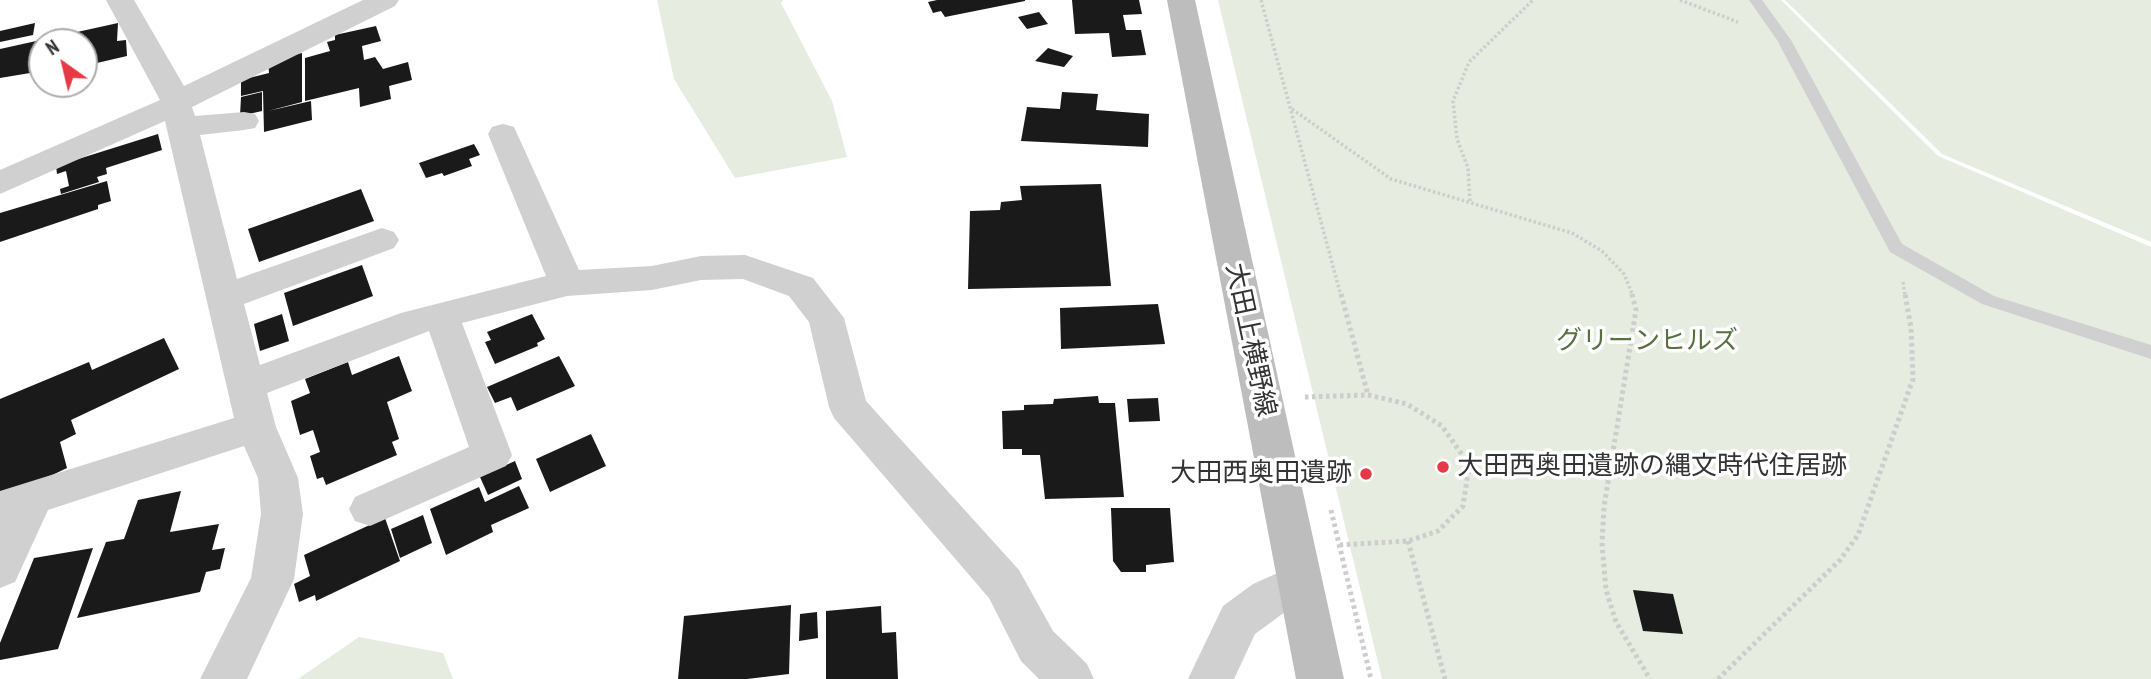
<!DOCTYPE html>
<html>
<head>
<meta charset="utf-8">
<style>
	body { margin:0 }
	#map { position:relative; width:2151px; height:679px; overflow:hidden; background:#fff; font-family:"PT Sans Narrow",sans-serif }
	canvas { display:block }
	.north { position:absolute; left:28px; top:28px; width:70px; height:70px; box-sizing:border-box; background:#fff; border:2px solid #adadad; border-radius:50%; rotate:326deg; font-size:19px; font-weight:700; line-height:28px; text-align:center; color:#333 }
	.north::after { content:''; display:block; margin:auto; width:24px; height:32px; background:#e63946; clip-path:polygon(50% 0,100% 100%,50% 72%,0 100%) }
</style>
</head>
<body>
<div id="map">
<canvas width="2151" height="679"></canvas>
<div class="north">N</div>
</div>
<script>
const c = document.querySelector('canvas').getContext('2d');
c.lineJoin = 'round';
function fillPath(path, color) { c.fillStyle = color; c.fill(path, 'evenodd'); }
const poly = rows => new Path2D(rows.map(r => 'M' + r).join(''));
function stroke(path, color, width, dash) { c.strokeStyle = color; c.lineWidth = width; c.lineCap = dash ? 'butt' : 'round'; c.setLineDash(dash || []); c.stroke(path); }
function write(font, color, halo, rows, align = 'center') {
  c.font = font + ' "PT Sans Narrow","Noto Sans JP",sans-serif'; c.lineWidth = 7; c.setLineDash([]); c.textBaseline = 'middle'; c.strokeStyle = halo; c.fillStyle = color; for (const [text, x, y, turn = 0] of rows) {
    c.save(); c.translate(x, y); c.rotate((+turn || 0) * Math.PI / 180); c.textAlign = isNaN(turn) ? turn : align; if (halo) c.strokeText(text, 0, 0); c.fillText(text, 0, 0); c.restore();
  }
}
const green = poly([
	[657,0,783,0,781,3,832,101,847,157,735,178,674,79],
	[1218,0,1781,0,1938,156,2151,247,2151,679,1382,679],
	[1785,0,2151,0,2151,242,1942,154],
	[359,637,443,653,453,679,298,679]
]);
const building = poly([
	[937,0,1025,0,1025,1,945,17,941,11,933,13,928,2],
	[1072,0,1139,0,1142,14,1123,15,1126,30,1141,30,1146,55,1112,57,1109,33,1075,34],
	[1039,12,1048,24,1027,29,1018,17],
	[35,23,33,35,0,42,0,31],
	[118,23,117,41,126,40,127,56,84,66,84,42,42,42,42,71,0,78,0,49],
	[376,26,381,41,362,46,364,60,375,57,383,69,408,62,412,80,389,86,391,99,360,107,359,88,305,101,305,58,330,51,327,42,335,40,335,35],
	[1048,48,1073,56,1064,67,1035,61],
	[302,53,302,102,268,111,311,101,312,120,264,132,263,91,241,96,241,80,269,73,268,61],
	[262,92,262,111,240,116,241,97],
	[1062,92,1098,94,1096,110,1149,114,1148,147,1021,141,1027,107,1060,109],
	[158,134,162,150,106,168,107,174,97,177,99,182,61,194,60,189,69,186,66,171,57,174,56,166],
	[474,144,480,155,469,159,472,166,444,176,442,173,426,178,419,163],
	[107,181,111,201,98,205,98,209,0,242,0,213],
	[1101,184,1111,286,968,289,970,211,1000,210,1001,202,1022,200,1020,186],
	[361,189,374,221,259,262,248,229],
	[362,265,373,296,293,326,284,293],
	[1158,304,1165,344,1061,349,1060,308],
	[282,314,289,341,260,351,254,324],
	[532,314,545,339,537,343,538,346,495,364,485,342,491,340,487,332],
	[164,338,179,369,71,420,76,434,60,442,67,468,21,490,0,494,0,399,89,362,92,370],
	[399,356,412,391,387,402,399,439,392,442,397,455,326,485,323,477,317,479,310,456,320,452,313,430,300,435,291,401,310,393,305,379,348,362,352,375],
	[559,356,575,386,517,411,511,397,495,403,487,387],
	[1098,396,1099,403,1115,403,1124,497,1045,499,1040,455,1022,455,1022,449,1003,449,1002,411,1024,410,1024,405,1053,404,1054,399],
	[1158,398,1160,421,1129,422,1127,399],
	[591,434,606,466,550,492,536,459],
	[515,461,522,479,488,495,480,477],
	[519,486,529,508,491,525,493,532,446,555,430,509,479,487,485,502],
	[181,491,170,532,219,524,212,550,225,548,220,569,206,572,200,592,77,618,106,542,124,539,138,500],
	[1111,508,1170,508,1174,562,1146,565,1146,572,1121,572,1113,561],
	[423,515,432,543,400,558,391,529],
	[385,518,400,561,316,601,315,595,299,602,294,584,310,576,304,555],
	[93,548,58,649,0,660,0,643,34,558],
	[1633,590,1673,594,1683,634,1643,631],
	[791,605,789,674,747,679,678,679,684,616],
	[881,606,882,633,896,632,898,679,826,679,826,611],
	[817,612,818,638,799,641,800,614]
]);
const pathFar1 = poly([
	[1261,0,1341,296],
	[1680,0,1738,22],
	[1292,109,1391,179,1572,233,1602,251,1624,274,1633,296],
	[1470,201,1468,168,1457,139,1453,101,1469,62,1533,0],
	[1903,282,1905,296]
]);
const path = poly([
	[1341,294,1368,395],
	[1632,294,1636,310,1604,507,1602,544,1606,590,1616,622,1650,679],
	[1305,397,1368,395,1407,404,1442,426,1463,456,1468,473,1463,506,1438,531,1408,541,1339,545],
	[1331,510,1371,679],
	[1408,541,1445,679],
	[1718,679,1840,560,1858,535,1913,379,1911,328,1905,294]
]);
const lane = poly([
	[1749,0,1762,0,1791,40,1902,244,1994,296,2151,345,2151,359,1982,304,1890,252,1777,40,1749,0]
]);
const street = poly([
	[106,0,134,0,184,86,363,0,399,0,395,6,192,107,195,116,244,112,255,114,259,121,255,128,244,130,200,135,237,279,382,228,394,232,399,240,394,248,244,304,260,365,401,313,546,276,488,134,492,127,503,124,514,127,579,270,652,266,701,256,745,255,813,278,844,318,866,401,1019,570,1053,631,1087,664,1094,679,1039,679,1021,661,989,598,834,418,829,407,809,322,789,296,743,279,701,280,652,290,567,296,462,323,512,455,506,466,370,526,355,521,349,509,355,497,469,447,429,331,267,393,276,427,298,478,303,514,294,579,247,679,200,679,251,578,261,514,258,478,244,446,48,510,15,582,0,588,0,491,234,418,165,121,0,194,0,170,160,100,106,0],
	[1300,563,1315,568,1322,582,1315,596,1285,612,1255,634,1234,679,1188,679,1223,606,1253,584,1300,563]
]);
const secondary = poly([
	[1167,0,1195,0,1344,679,1296,679,1167,0]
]);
const markers = [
	[1443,467,7,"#e63946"],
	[1366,474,7,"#e63946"]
];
const streetNames = [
	["大田上横野線",1250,340,78]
];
const parkNames = [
	["グリーンヒルズ",1647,342]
];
const poiNames = [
	["大田西奥田遺跡の縄文時代住居跡",1457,467],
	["大田西奥田遺跡",1352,474,"right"]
];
fillPath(green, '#e6ecdf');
fillPath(building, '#1a1a1a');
stroke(pathFar1, '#cdcdcd', 3.5, [2.5, 2.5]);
stroke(path, '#cdcdcd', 5, [3.5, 3.5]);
fillPath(lane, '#d0d0d0');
fillPath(street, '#d0d0d0');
fillPath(secondary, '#bdbdbd');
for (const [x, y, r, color] of markers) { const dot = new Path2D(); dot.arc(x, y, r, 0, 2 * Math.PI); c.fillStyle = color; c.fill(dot); stroke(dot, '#fff', 2.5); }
write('26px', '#333', '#fff', streetNames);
write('26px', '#56703f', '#fff', parkNames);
write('26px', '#333', '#fff', poiNames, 'left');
</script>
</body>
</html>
